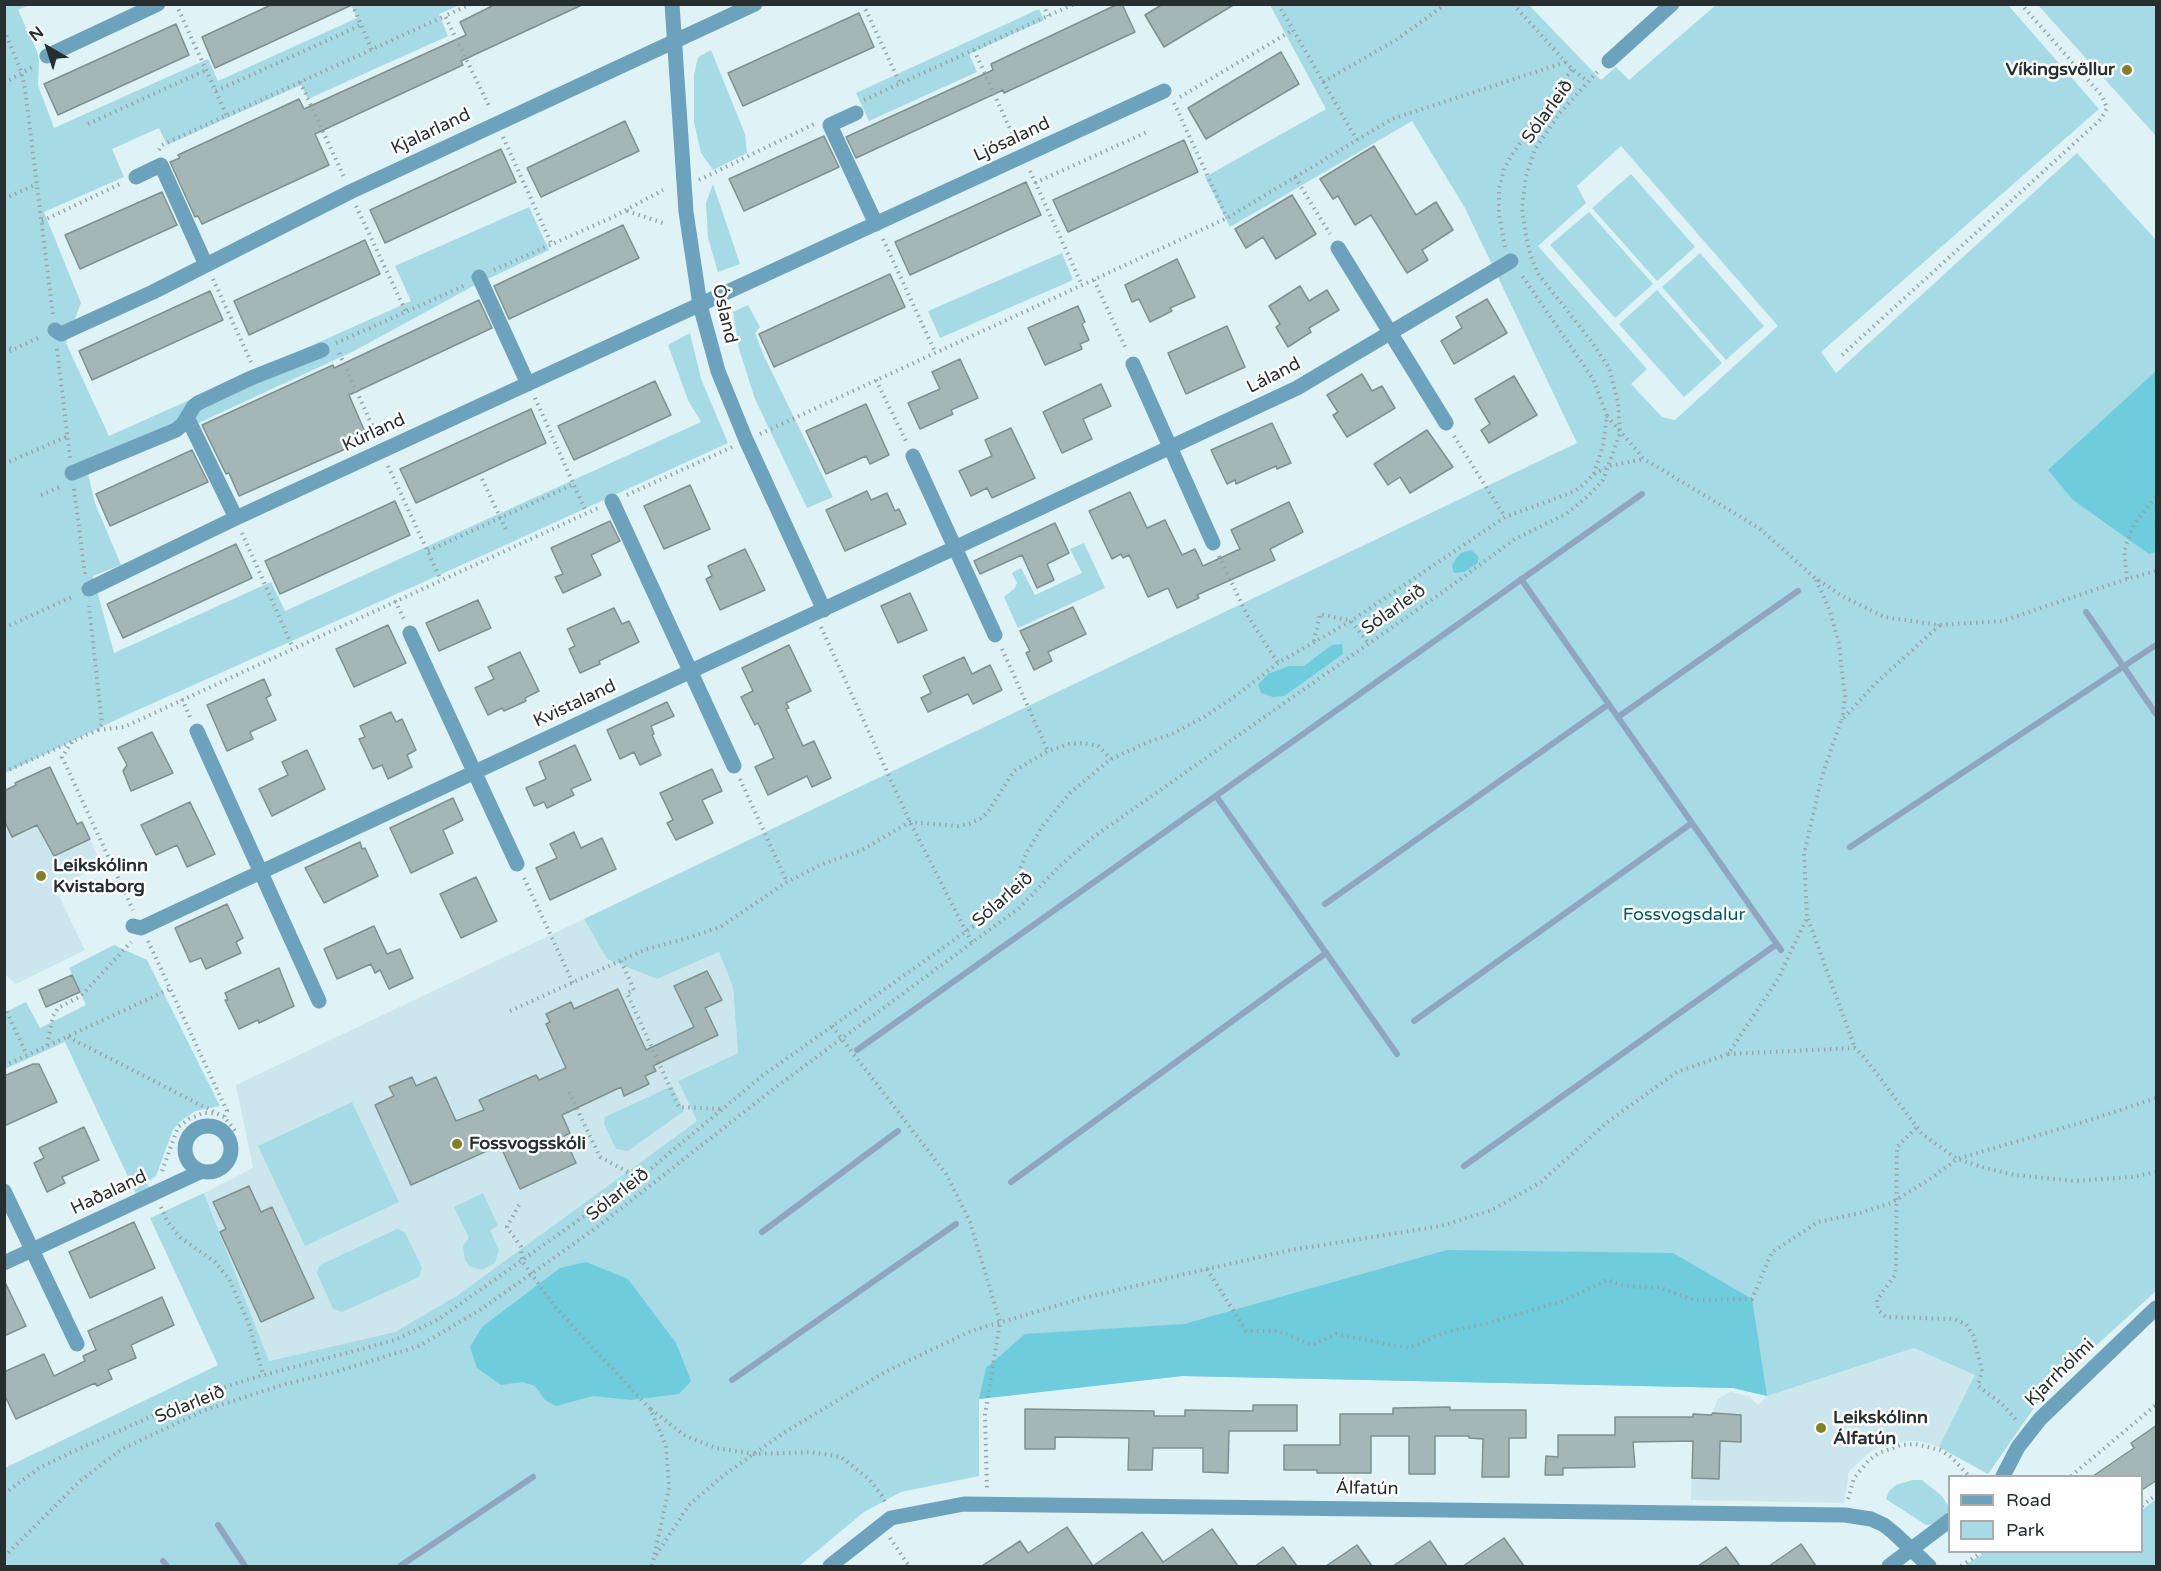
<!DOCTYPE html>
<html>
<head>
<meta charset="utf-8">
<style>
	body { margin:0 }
	#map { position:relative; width:2161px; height:1571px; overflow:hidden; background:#dff2f6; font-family:"Varela Round",sans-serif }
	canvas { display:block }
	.frame { position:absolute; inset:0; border:6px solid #272e30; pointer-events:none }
	.legend { position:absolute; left:1948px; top:1475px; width:195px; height:78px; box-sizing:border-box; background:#fff; border:2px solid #a9abac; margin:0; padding:8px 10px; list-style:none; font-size:18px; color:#272e30 }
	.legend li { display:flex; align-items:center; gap:12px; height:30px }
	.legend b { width:30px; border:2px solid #a9abac }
	.north { position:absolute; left:18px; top:18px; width:60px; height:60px; -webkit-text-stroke:4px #fff; paint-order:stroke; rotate:321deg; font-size:16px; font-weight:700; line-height:24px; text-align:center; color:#272e30 }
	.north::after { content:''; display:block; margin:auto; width:21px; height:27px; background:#272e30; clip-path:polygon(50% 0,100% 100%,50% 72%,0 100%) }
</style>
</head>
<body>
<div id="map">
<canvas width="2161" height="1571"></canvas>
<div class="frame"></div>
<ul class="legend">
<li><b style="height:8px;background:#6da2bd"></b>Road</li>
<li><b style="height:16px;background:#a6dae5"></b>Park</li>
</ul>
<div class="north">N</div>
</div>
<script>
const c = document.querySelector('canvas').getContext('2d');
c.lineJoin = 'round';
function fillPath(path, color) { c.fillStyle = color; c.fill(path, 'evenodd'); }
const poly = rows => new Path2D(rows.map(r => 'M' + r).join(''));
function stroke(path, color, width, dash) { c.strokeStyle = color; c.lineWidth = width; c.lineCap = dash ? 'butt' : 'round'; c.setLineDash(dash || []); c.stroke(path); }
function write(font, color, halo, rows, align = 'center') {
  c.font = font + ' "Varela Round",sans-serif'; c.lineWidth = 5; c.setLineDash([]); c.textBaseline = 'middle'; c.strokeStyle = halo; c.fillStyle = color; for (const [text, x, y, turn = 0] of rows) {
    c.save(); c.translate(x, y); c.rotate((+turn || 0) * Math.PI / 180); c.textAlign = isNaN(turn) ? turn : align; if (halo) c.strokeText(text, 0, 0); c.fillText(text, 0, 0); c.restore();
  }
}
const built = poly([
	[50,767,67,802,60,832,82,822,102,865,55,888,85,950,16,984,5,974,5,791,16,786,15,783],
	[584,919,607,959,657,979,719,952,733,987,738,1053,678,1081,697,1121,458,1295,395,1332,269,1361,204,1193,253,1168,236,1085],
	[1914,1348,1976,1375,1939,1447,1919,1441,1908,1441,1885,1445,1871,1451,1849,1471,1844,1503,1691,1500,1693,1414,1711,1415,1718,1399,1730,1392,1749,1396,1758,1405,1767,1396]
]);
const green = poly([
	[4,5,29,5,18,10,37,51,39,60,38,85,54,128,208,59,218,81,357,18,351,5,460,5,439,14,448,36,308,99,301,85,167,145,159,128,112,149,124,177,44,212,81,303,66,343,109,436,411,301,395,266,529,207,549,250,477,284,354,351,88,474,95,503,121,565,93,576,114,653,271,582,285,611,701,422,688,400,668,345,690,333,701,379,728,443,477,558,122,717,5,773],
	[1270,5,1529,5,1601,80,1616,67,1629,80,1716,5,2008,5,2099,109,1821,352,1836,373,2077,153,2156,240,2156,1291,2045,1392,1988,1474,1939,1447,1975,1375,1914,1348,1767,1396,1733,1388,1182,1376,979,1399,979,1476,901,1492,864,1512,799,1566,5,1566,5,1468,218,1365,150,1218,204,1193,269,1361,395,1332,458,1295,697,1121,678,1081,738,1053,733,987,719,952,657,979,607,959,584,919,1577,443,1465,208,1412,121,1230,227,1205,177,1326,109],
	[1621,146,1778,326,1675,420,1662,417,1631,384,1647,369,1538,246,1586,203,1577,186],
	[2038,5,2156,5,2156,136],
	[1039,9,1044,20,969,54,977,72,869,121,856,93],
	[711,50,745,134,747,153,713,170,701,153,694,122,694,75,698,57],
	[1631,174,1695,247,1657,281,1592,208],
	[713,184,740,264,718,272,708,238,706,203],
	[1589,212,1653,284,1615,318,1550,245],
	[1062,253,1073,280,940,338,928,311],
	[1700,253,1764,326,1726,360,1662,287],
	[1657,290,1722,363,1684,397,1619,324],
	[748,305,760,327,755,333,764,356,833,497,807,508,755,399,739,349,733,312],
	[1084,543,1105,588,1018,628,1004,597,1015,588,1017,583,1012,573,1021,568,1035,595,1082,573,1070,549],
	[114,945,147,960,220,1106,195,1111,180,1122,173,1130,156,1176,147,1182,149,1188,136,1194,65,1042,5,1069,4,1013,26,1002,40,1028,86,1005,69,968],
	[672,1086,684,1111,628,1151,616,1149,604,1124,605,1117],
	[352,1102,399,1202,305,1246,258,1146],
	[483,1193,498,1226,490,1230,499,1250,495,1263,482,1270,469,1266,465,1260,463,1246,469,1238,454,1207],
	[397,1229,405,1232,422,1268,419,1277,342,1312,333,1309,317,1273,320,1265],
	[1912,1480,1922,1480,1942,1496,1949,1507,1949,1513,1933,1524,1926,1525,1886,1499,1889,1491,1896,1485],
	[2156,1499,2156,1566,1965,1565,1986,1552,2142,1552,2142,1510]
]);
const forest = poly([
	[2156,371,2156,552,2149,554,2073,500,2048,470],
	[1471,550,1478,556,1478,563,1464,572,1454,573,1452,566,1455,560,1461,553],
	[1342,644,1343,654,1284,696,1273,697,1261,693,1258,685,1268,674,1289,666,1304,666,1332,645],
	[1447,1250,1673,1253,1752,1299,1767,1396,1733,1388,1182,1376,979,1399,986,1368,1025,1334,1184,1324],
	[586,1262,628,1279,676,1343,691,1381,679,1394,631,1400,593,1396,556,1406,545,1400,535,1386,522,1382,501,1385,477,1368,470,1347,482,1327,560,1268]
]);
const stream = poly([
	[1521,579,1781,950],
	[2086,612,2156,714],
	[1618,717,1798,591],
	[1216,796,1397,1054],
	[1850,847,2156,645],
	[1325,904,1609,704],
	[1414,1021,1692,823],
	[857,1050,1642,494],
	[1464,1166,1777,944],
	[1011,1182,1326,953],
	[762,1232,898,1131],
	[732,1380,956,1224],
	[218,1525,245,1566],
	[163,1561,167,1566],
	[400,1566,533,1477]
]);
const building = poly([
	[273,4,354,4,215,68,202,37,273,4],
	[496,4,584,4,461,61,463,65,315,134,329,165,202,224,198,216,195,217,170,162,180,158,178,155,299,99,304,109,466,35,460,22,496,4],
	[1118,4,1122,4,1135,32,1004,93,1003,90,856,158,846,137,993,70,991,64,1118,4],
	[1163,4,1235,4,1164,47,1145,15,1163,4],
	[859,13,874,47,743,106,728,73,859,13],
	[176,24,189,55,58,115,44,84,176,24],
	[1281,52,1299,84,1206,139,1188,108,1281,52],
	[625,121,639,151,541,197,527,168,625,121],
	[824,136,839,167,744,211,729,179,824,136],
	[1184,140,1198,172,1068,232,1053,200,1184,140],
	[1374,146,1416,215,1436,202,1453,230,1422,250,1428,260,1407,273,1371,215,1355,225,1338,196,1333,199,1320,179,1374,146],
	[501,149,516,182,385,243,370,210,501,149],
	[1026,182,1041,215,910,275,895,242,1026,182],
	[162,192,177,225,80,269,65,235,162,192],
	[1292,195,1316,234,1276,259,1263,237,1246,248,1235,229,1292,195],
	[623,225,639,258,509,319,494,286,623,225],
	[365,240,380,274,249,335,234,301,365,240],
	[1177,259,1195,297,1170,308,1172,311,1150,322,1139,299,1132,302,1125,285,1177,259],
	[890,274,905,307,774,367,759,334,890,274],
	[1300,286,1309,301,1327,290,1339,310,1309,328,1311,332,1288,347,1276,327,1280,324,1269,306,1300,286],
	[210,291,223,320,92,380,79,351,210,291],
	[1487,299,1507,333,1454,364,1441,341,1462,328,1456,317,1487,299],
	[479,300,492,328,349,395,368,439,239,496,229,473,226,474,202,425,333,365,334,368,479,300],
	[1078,306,1085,322,1082,324,1089,340,1080,344,1082,349,1045,365,1028,328,1078,306],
	[1227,326,1245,367,1186,394,1168,353,1227,326],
	[960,359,978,398,951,410,953,414,920,429,908,403,940,389,932,372,960,359],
	[1362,374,1372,391,1382,386,1395,408,1347,437,1333,415,1338,412,1327,395,1362,374],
	[1514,376,1537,415,1489,443,1481,430,1490,424,1475,399,1514,376],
	[655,381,671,415,574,460,558,426,655,381],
	[1101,384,1111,406,1083,419,1092,439,1062,453,1043,412,1101,384],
	[866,404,889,455,870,464,866,456,826,474,806,431,866,404],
	[531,409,546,443,416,503,400,469,531,409],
	[1272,423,1291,463,1277,469,1276,466,1236,484,1235,480,1227,484,1211,450,1272,423],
	[1011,428,1035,478,992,498,987,488,971,496,959,471,992,456,985,440,1011,428],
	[1427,430,1453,467,1410,493,1400,477,1388,485,1374,464,1427,430],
	[192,450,208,482,110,526,96,494,192,450],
	[690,485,710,529,664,549,644,506,690,485],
	[867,491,871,500,887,493,895,511,899,509,906,524,845,551,826,510,867,491],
	[1130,492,1147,528,1165,520,1182,555,1195,549,1203,566,1240,549,1231,530,1289,502,1303,532,1270,549,1275,560,1197,595,1199,598,1177,608,1168,588,1148,597,1129,555,1123,558,1121,554,1112,559,1089,511,1130,492],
	[395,501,410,535,280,594,265,561,395,501],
	[610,521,620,541,591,555,601,575,563,593,555,577,563,574,551,548,610,521],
	[1055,523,1069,553,1047,564,1054,580,1037,588,1022,555,980,574,974,561,1055,523],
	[236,544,252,578,123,638,107,604,236,544],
	[745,549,765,590,720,610,706,579,712,576,708,566,745,549],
	[910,593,927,630,898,643,881,606,910,593],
	[478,600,491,628,439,651,426,623,478,600],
	[1073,607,1086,634,1048,652,1052,661,1034,670,1026,653,1030,651,1020,631,1073,607],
	[614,608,622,624,629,621,639,642,599,661,600,664,580,673,569,649,575,646,567,629,614,608],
	[388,625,406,663,354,687,336,649,388,625],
	[789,645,811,691,786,703,789,708,786,709,803,746,814,741,831,778,812,787,807,776,768,795,755,767,774,758,758,723,755,725,741,697,753,691,742,668,789,645],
	[520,652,539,691,525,698,526,701,504,711,502,708,488,715,475,688,494,679,488,667,520,652],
	[964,657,972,674,990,665,1002,690,973,704,968,694,928,712,921,698,931,693,923,676,964,657],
	[264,679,271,695,266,698,276,720,250,732,253,739,227,751,207,705,264,679],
	[667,702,674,716,651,726,654,734,652,735,661,755,640,765,634,752,620,759,607,730,667,702],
	[391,712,396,722,402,719,416,750,407,755,412,767,388,779,382,765,373,769,359,739,365,737,360,726,391,712],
	[152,732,173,773,131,791,123,771,127,765,118,748,152,732],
	[575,745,591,780,571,789,574,795,547,808,544,802,534,806,526,788,546,779,539,762,575,745],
	[307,750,325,789,272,816,259,789,288,775,282,762,307,750],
	[50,767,77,824,82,822,90,839,54,856,37,825,12,837,4,820,4,791,16,785,15,783,50,767],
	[712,769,722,791,702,800,713,823,676,840,667,823,673,820,660,793,712,769],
	[453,798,463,820,443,830,453,853,411,873,390,828,453,798],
	[190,802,215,854,187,867,177,845,156,855,141,825,190,802],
	[574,832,581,848,602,838,616,869,550,900,536,868,557,858,550,844,574,832],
	[360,842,362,849,365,848,378,876,324,903,305,868,360,842],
	[476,877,497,921,461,938,440,894,476,877],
	[227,904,243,938,236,942,241,953,206,969,201,958,190,962,175,928,227,904],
	[374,926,387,954,400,949,413,978,389,989,380,970,375,973,371,964,337,979,324,949,374,926],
	[279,968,294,1006,259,1023,258,1020,239,1029,225,1000,228,1000,225,993,279,968],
	[707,971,722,1000,705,1008,718,1035,653,1066,656,1071,645,1076,649,1084,624,1096,621,1087,562,1115,570,1133,564,1136,576,1163,520,1189,500,1145,411,1185,375,1105,394,1096,389,1087,412,1077,416,1086,436,1077,456,1121,484,1110,479,1100,536,1075,539,1080,566,1068,546,1024,550,1022,546,1014,571,1002,574,1009,618,989,646,1050,694,1027,674,986,707,971],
	[72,975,80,992,46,1007,39,990,72,975],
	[33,1064,39,1064,57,1102,4,1126,4,1076,33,1064],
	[84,1127,99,1160,62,1177,65,1183,47,1192,34,1163,44,1158,39,1148,84,1127],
	[249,1186,261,1212,272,1207,314,1298,261,1322,220,1232,226,1229,213,1202,249,1186],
	[134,1222,155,1268,90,1298,69,1252,134,1222],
	[4,1280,26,1326,4,1336,4,1280],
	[162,1297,174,1325,131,1345,136,1358,108,1370,112,1379,97,1386,95,1383,16,1419,4,1394,4,1372,44,1354,54,1376,85,1361,83,1356,96,1350,88,1331,162,1297],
	[1253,1405,1297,1405,1297,1431,1229,1431,1228,1473,1203,1472,1203,1448,1153,1448,1152,1470,1128,1470,1129,1438,1055,1437,1055,1449,1025,1449,1025,1409,1154,1411,1154,1416,1185,1416,1185,1410,1253,1411,1253,1405],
	[1450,1407,1450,1410,1526,1410,1526,1438,1509,1438,1509,1477,1482,1477,1483,1439,1469,1438,1469,1436,1435,1436,1435,1474,1409,1474,1409,1436,1371,1436,1371,1473,1317,1473,1317,1470,1284,1470,1284,1445,1340,1445,1340,1414,1393,1414,1393,1408,1450,1407],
	[1713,1413,1741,1415,1741,1442,1720,1441,1719,1479,1692,1478,1693,1441,1633,1442,1635,1467,1563,1468,1563,1475,1545,1475,1546,1456,1558,1457,1558,1435,1615,1435,1615,1417,1693,1417,1693,1414,1711,1415,1713,1413],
	[2157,1425,2157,1480,2142,1490,2142,1476,2093,1476,2134,1448,2131,1443,2157,1425],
	[1067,1527,1093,1566,982,1566,1020,1541,1028,1553,1067,1527],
	[1212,1529,1238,1566,1093,1566,1142,1532,1163,1562,1212,1529],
	[1504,1538,1524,1566,1463,1566,1504,1538],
	[1430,1541,1447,1566,1393,1566,1430,1541],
	[1801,1544,1816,1566,1769,1566,1801,1544],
	[1357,1545,1372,1566,1326,1566,1357,1545],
	[1283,1547,1297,1566,1255,1566,1283,1547],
	[1726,1547,1740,1566,1698,1566,1726,1547]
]);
const path = poly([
	[176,4,227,116],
	[352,4,372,50],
	[471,4,445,16,490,108],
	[863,4,900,83],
	[1043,4,1048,16],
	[1278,4,1357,140],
	[1513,4,1572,69,1587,81],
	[4,6,8,4],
	[4,30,21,71,25,89,53,315],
	[974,50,1016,142],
	[300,82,344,177],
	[1323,82,1396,40,1446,4],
	[4,83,34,66],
	[216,91,361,25],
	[1180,97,1293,30],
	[864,100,1074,4],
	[1174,103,1227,218],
	[88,124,206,70],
	[503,137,551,243],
	[159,150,162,145,445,16],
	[1030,171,1082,285],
	[1295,177,1330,234],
	[699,180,814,124],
	[1035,183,1147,132],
	[4,199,37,184],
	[356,206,406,312],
	[627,211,666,224],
	[42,221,122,183],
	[883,239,935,352],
	[1505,247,1499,214,1499,189,1504,169,1511,156,1572,69],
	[494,270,613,217,663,190],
	[213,279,251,362],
	[1094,280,1126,349],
	[336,343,466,285],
	[4,346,14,349],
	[57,349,70,458],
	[339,353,377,436],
	[4,354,42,336],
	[1842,355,2101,119,2107,108,2102,96,2021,4],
	[876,380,906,441],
	[535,398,586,512],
	[1607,416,1644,459,1759,528,1815,578,1842,596,1884,617,1940,625,2002,621,2127,579,2156,571],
	[760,434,1227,218,1392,119,1566,62],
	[1454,436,1505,517],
	[4,464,68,436],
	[388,466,441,580],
	[1594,474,1609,466,1644,459],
	[482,479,507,532],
	[74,489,85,574],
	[41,495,62,486],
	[627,495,732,447],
	[242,533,293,648],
	[428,551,574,484],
	[1219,556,1246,613,1278,663],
	[2127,579,2124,551,2134,524,2156,497],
	[1816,580,1830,611,1839,644,1845,697,1842,720],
	[395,601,404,619],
	[821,627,910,822,972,943],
	[4,628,74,596],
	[1314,641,1320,614,1351,621,1369,644],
	[1002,649,1048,751],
	[182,699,190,717],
	[98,730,124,727,598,508],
	[72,742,62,757,133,910],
	[4,772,98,730,102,724,89,606],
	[740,779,787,882],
	[524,878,573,983],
	[1808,919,1855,1048],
	[148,941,227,1111,224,1117,237,1133],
	[621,961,634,990,627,993,679,1107,723,1109],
	[4,1006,27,1055],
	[510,1011,644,950,691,937,720,927,787,882,820,865,860,851,910,822,958,826,969,824,980,819,988,812,1014,771,1048,751,1069,744,1084,743,1098,746,1111,759],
	[832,1026,946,1174,970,1222,1000,1322,985,1415,987,1488],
	[68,1037,224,1117],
	[47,1045,53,1016,58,1008,81,996,131,942],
	[1728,1054,1855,1048,1865,1058,1922,1134,1957,1159,1985,1168,2015,1175,2074,1181,2132,1177,2156,1172],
	[4,1066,170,989],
	[569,1092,600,1157,639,1178],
	[1916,1128,1897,1147,1896,1268,1895,1275,1877,1300,1878,1310,1886,1317,1954,1319,1966,1324,1973,1335,1982,1371,1978,1386,2002,1404,2018,1422],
	[162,1171,178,1127,189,1119,203,1113,213,1113],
	[519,1205,507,1227,521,1247,522,1261,556,1308,650,1409,666,1445,669,1488,652,1566],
	[161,1207,167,1221,181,1238,215,1262,229,1279,249,1324,263,1375],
	[1207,1269,1246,1331,1278,1331,1312,1345,1336,1334,1408,1348,1447,1332,1480,1325,1563,1301,1607,1280,1625,1286,1661,1288,1694,1300,1752,1299,1772,1252,1818,1222,1860,1213,1891,1203,1930,1179,1957,1159,2093,1119,2156,1098],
	[651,1409,684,1435,716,1448,754,1454,812,1452,841,1457,870,1480,882,1496,886,1505],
	[2071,1476,2156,1405],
	[4,1494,39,1468,72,1452,190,1399,249,1379,395,1340,439,1319,648,1171,762,1076,995,911,1015,881,1027,852,1044,824,1071,792,1111,759,1146,743,1174,733,1204,717,1237,695,1278,663,1351,621,1505,517,1554,499,1573,492,1583,485,1594,474,1603,445,1607,416,1593,379,1521,274],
	[1848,1499,1854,1478,1869,1460,1879,1453,1901,1445,1915,1444,1940,1450,1951,1457,1969,1476],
	[2142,1506,2156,1495],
	[890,1538,909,1566],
	[656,1555,689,1505,724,1475,785,1432,885,1372,971,1331,1079,1299,1207,1269,1291,1250,1441,1226,1492,1210,1541,1182,1606,1123,1677,1072,1728,1054,1778,979,1807,918,1804,854,1822,776,1841,721,1878,681,1940,625],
	[4,1557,80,1481,122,1449,205,1410,282,1385,342,1370,419,1346,480,1310,596,1228,776,1087,1019,908,1060,866,1092,838,1451,586,1515,539,1566,514,1588,496,1603,480,1620,433,1618,402,1609,368,1592,342,1539,275,1531,257,1527,241,1522,209,1526,176,1535,149,1560,113,1598,71],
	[1961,1566,1982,1552]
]);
const minor = poly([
	[672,4,686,212,700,305,718,371,746,440,824,610],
	[47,56,158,4],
	[1609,61,1672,4],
	[856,113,830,125,876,224],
	[136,177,161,165,206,265],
	[1338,248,1446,423],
	[479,277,528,384],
	[55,330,61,334,153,292,350,192,755,4],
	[1133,364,1213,543],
	[187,417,236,518],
	[913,456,995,635],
	[72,473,176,430,183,424,194,406,198,403,251,378,322,350],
	[612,501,734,766],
	[89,589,236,518,1164,91],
	[410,633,517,864],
	[197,731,319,1001],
	[133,926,141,928,1297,388,1511,261],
	'185 1149a23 23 0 1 1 46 0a23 23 0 1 1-46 0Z',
	[4,1191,77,1344],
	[4,1263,202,1171],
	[2003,1476,2018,1447,2040,1419,2156,1308],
	[830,1566,891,1518,964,1504,1845,1515,1871,1519,1884,1525,1894,1533,1929,1566],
	[1889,1566,1950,1520]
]);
const markers = [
	[2127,70,6,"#818028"],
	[41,876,6,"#818028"],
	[457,1144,6,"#818028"],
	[1821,1428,6,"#818028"]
];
const poiNames = [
	["Víkingsvöllur",2115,70,"right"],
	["Leikskólinn",53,866],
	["Kvistaborg",53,887],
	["Fossvogsskóli",469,1144],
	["Leikskólinn",1833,1418],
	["Álfatún",1833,1439]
];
const streetNames = [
	["Sólarleið",1548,112,-54],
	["Kjalarland",431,132,-25],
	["Ljósaland",1012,140,-25],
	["Ósland",724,314,77],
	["Láland",1274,376,-27],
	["Kúrland",374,433,-25],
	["Sólarleið",1394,610,-35],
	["Kvistaland",575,704,-25],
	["Sólarleið",1003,900,-41],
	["Haðaland",109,1193,-25],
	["Sólarleið",618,1195,-38],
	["Kjarrhólmi",2060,1373,-44],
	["Sólarleið",190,1405,-22],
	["Álfatún",1367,1489,1]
];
const parkNames = [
	["Fossvogsdalur",1684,915]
];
fillPath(built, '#cbe7ed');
fillPath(green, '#a6dae5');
fillPath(forest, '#6fccdd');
stroke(stream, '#90a6be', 6);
fillPath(building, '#a4b7b6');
stroke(building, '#7e918f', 1.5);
stroke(path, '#96a5a8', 4, [1.5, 4.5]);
stroke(minor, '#6da2bd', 15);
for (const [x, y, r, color] of markers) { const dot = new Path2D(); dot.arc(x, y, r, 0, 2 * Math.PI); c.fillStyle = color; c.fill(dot); stroke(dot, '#fff', 2); }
write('bold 18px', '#272e30', '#fff', poiNames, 'left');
write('18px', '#272e30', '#fff', streetNames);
write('18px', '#005662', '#fff', parkNames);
</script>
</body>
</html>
